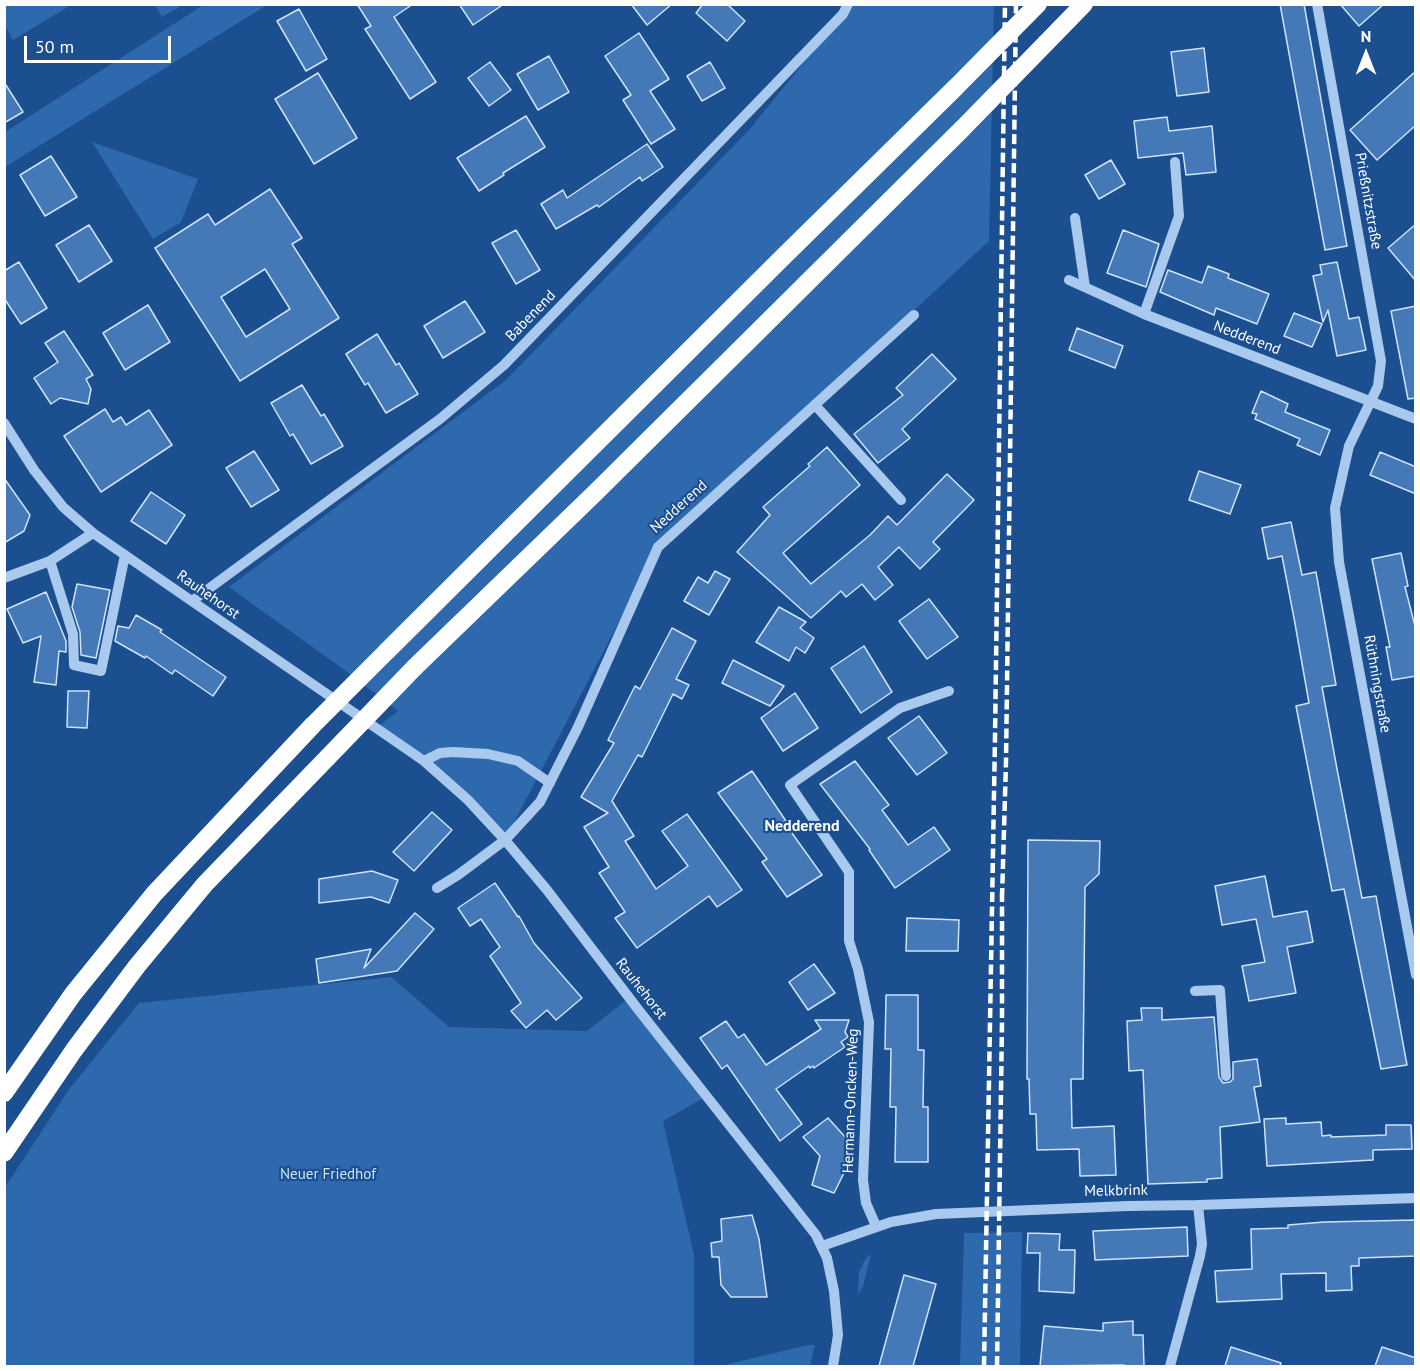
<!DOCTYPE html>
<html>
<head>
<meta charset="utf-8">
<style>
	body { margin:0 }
	#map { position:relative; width:1420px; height:1371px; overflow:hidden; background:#1b4f8f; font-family:"PT Sans",sans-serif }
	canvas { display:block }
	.frame { position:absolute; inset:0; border:6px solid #fff; pointer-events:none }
	.north { position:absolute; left:1336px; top:24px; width:60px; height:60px; -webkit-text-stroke:4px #1b4f8f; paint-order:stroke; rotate:0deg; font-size:16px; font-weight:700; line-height:24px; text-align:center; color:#fff }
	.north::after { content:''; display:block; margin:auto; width:21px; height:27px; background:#fff; clip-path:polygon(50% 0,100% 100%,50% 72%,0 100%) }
	.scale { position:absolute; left:24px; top:36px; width:147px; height:27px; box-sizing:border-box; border:3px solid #fff; border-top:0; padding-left:8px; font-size:18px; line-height:21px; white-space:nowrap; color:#fff; -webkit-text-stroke:4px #1b4f8f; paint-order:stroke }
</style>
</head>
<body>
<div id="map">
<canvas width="1420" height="1371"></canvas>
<div class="frame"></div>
<div class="north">N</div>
<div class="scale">50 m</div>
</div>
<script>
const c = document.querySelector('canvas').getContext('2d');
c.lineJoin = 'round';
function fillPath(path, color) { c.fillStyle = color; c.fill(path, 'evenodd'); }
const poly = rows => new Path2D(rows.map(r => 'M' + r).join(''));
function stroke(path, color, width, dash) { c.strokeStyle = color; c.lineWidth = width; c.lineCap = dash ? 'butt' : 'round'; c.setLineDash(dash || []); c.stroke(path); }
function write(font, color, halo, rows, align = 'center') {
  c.font = font + ' "PT Sans",sans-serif'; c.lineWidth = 4.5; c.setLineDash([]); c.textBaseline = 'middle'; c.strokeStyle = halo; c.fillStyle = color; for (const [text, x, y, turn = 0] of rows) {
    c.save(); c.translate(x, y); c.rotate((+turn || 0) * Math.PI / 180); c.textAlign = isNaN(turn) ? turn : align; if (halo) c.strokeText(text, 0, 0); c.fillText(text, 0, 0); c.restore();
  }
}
const green = poly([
	[5,4,71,4,71,5,13,40,5,26],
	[205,4,267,5,5,167,5,132],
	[155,5,183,5,162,17],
	[848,5,994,5,989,241,658,547,505,840,468,800,376,728,398,711,343,669,229,587,506,380,749,130,843,14],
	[92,142,198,179,181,222,153,239],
	[391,977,449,1027,587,1031,629,998,707,1096,663,1121,694,1255,694,1366,5,1366,5,1187,70,1088,139,1003],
	[1022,1232,1020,1366,960,1366,964,1233],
	[871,1254,863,1286,858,1295,859,1272,866,1258],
	[808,1345,815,1345,810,1366,720,1366]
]);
const building = poly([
	[357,4,413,4,394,17,436,82,410,99,365,29,371,26,357,4],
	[459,4,504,4,473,25,459,4],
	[631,4,672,4,647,25,631,4],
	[703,4,727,4,745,21,727,41,696,13,703,4],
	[1280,4,1304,4,1347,246,1325,250,1280,4],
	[1340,4,1384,4,1359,26,1340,4],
	[299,9,327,59,306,71,277,21,299,9],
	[639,33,669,79,650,91,675,129,651,144,623,100,631,95,605,56,639,33],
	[1204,48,1209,92,1177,96,1171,52,1204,48],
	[549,56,569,92,538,110,517,74,549,56],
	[490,62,511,90,489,106,468,78,490,62],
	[710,62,725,88,702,101,687,76,710,62],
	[1416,71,1416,125,1377,160,1350,130,1416,71],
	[318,73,357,138,314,164,275,99,318,73],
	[4,82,23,112,4,123,4,82],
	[526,116,545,147,503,173,504,175,479,191,457,158,526,116],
	[1167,117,1169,131,1212,126,1216,172,1186,175,1183,153,1138,158,1134,121,1167,117],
	[647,144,663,167,642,181,640,177,599,207,597,205,556,229,541,204,563,190,567,198,647,144],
	[51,156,77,197,45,216,20,175,51,156],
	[1111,160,1125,184,1099,199,1085,175,1111,160],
	[270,189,302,238,292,244,339,318,240,381,155,248,208,214,215,225,270,189],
	[265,269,290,309,246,337,221,297,265,269],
	[1416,224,1416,281,1388,248,1416,224],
	[89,225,112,261,79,282,56,245,89,225],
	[516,230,540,270,516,284,492,243,516,230],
	[1123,230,1159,244,1146,287,1107,273,1123,230],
	[19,262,47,308,21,324,4,298,4,271,19,262],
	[1337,262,1349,319,1359,317,1366,350,1337,356,1328,310,1323,322,1313,276,1322,274,1320,265,1337,262],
	[1208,266,1229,274,1228,278,1269,294,1257,324,1216,308,1214,315,1160,292,1168,270,1202,283,1208,266],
	[465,301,485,332,443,358,424,326,465,301],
	[148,305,170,342,125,370,103,333,148,305],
	[1416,306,1416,398,1408,399,1391,311,1416,306],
	[1294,313,1322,324,1312,347,1284,336,1294,313],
	[1077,328,1123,346,1115,368,1069,350,1077,328],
	[64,331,93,375,86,379,91,389,88,404,60,398,51,404,34,378,58,362,45,343,64,331],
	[377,334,396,365,399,363,418,394,386,413,368,383,365,385,346,354,377,334],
	[932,354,956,379,902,429,910,438,878,463,854,434,903,395,896,388,932,354],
	[302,385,321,416,324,414,343,446,311,464,293,434,290,436,271,403,302,385],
	[1261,391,1288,404,1285,412,1330,430,1320,455,1297,445,1300,439,1255,419,1257,414,1252,413,1261,391],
	[105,409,113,422,121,417,126,425,149,410,172,445,101,492,64,436,105,409],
	[827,447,860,485,783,553,811,584,870,535,888,516,897,525,947,474,974,500,933,542,940,549,920,569,899,547,878,567,893,585,875,600,862,584,846,597,841,591,811,618,737,552,770,515,763,507,810,466,808,464,827,447],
	[254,451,279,490,251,507,226,468,254,451],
	[1380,452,1416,467,1416,494,1370,475,1380,452],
	[1199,471,1241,485,1230,514,1189,500,1199,471],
	[4,478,30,515,24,531,4,543,4,478],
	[151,492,185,515,166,544,131,521,151,492],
	[1291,522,1302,575,1316,572,1336,685,1322,687,1337,769,1362,898,1376,896,1407,1065,1381,1069,1344,889,1332,891,1296,706,1309,703,1294,618,1282,556,1268,559,1262,528,1291,522],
	[1401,553,1408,586,1405,587,1416,630,1416,676,1392,680,1386,647,1390,647,1372,559,1401,553],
	[715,571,730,579,709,615,684,601,698,577,708,583,715,571],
	[77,584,110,590,96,658,81,655,80,632,72,607,77,584],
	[46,592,66,641,66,652,59,651,56,685,34,682,41,636,23,643,7,609,46,592],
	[929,599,958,637,927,659,899,621,929,599],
	[779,607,806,622,800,628,814,638,805,653,796,647,789,661,756,642,779,607],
	[136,615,162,630,160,632,226,677,213,696,175,670,172,674,146,656,145,658,115,641,118,626,129,628,136,615],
	[672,628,696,641,676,679,689,685,682,699,673,694,642,757,638,755,612,801,634,836,625,841,656,889,688,866,662,831,687,814,742,890,717,907,709,896,637,948,615,918,625,912,599,873,609,867,584,827,608,813,581,797,614,743,608,740,635,686,640,689,672,628],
	[864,646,892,692,861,713,831,668,864,646],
	[733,660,784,686,770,706,722,683,733,660],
	[68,691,89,691,87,728,67,727,68,691],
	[795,693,818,728,783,751,761,718,795,693],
	[919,716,947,753,917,775,888,738,919,716],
	[855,761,889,805,882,810,908,845,934,827,950,850,895,888,869,850,870,849,820,784,855,761],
	[752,771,786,821,784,822,822,875,787,897,762,862,767,859,718,793,752,771],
	[432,812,452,830,414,871,393,852,432,812],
	[1028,840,1100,841,1099,874,1085,887,1083,1079,1071,1079,1072,1128,1114,1126,1116,1175,1080,1176,1079,1149,1037,1150,1036,1114,1030,1114,1029,1079,1027,1079,1028,840],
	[372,871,398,880,389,903,371,897,319,903,319,879,372,871],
	[1265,876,1273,917,1307,911,1313,942,1287,947,1296,993,1249,1001,1242,966,1265,962,1256,919,1222,925,1215,886,1265,876],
	[495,883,518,917,519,916,534,943,582,998,556,1020,547,1010,526,1028,511,1011,521,1003,490,956,500,947,481,919,470,926,458,908,495,883],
	[415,913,434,929,397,971,319,983,316,959,371,949,364,968,415,913],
	[907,918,959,920,958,951,906,951,907,918],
	[814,964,835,993,808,1010,789,982,814,964],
	[886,995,918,995,918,1050,924,1050,923,1107,928,1107,928,1162,895,1162,896,1107,890,1107,891,1049,885,1049,886,995],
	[1141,1008,1162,1008,1162,1020,1214,1017,1219,1077,1223,1083,1230,1082,1233,1079,1233,1062,1257,1059,1261,1086,1254,1087,1260,1122,1220,1127,1222,1178,1207,1179,1207,1182,1148,1184,1143,1070,1129,1071,1127,1021,1142,1020,1141,1008],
	[815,1020,849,1020,845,1032,848,1037,841,1042,845,1047,814,1068,813,1066,810,1068,809,1066,776,1089,802,1124,780,1141,727,1065,722,1069,700,1038,726,1021,738,1038,744,1034,766,1065,821,1029,815,1020],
	[828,1118,847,1139,844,1164,847,1167,834,1193,812,1185,820,1156,803,1137,828,1118],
	[1286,1118,1286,1124,1321,1122,1322,1136,1331,1135,1331,1137,1386,1135,1386,1125,1411,1125,1412,1149,1373,1150,1373,1160,1267,1166,1264,1119,1286,1118],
	[752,1215,759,1239,767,1297,731,1297,721,1285,719,1257,712,1257,711,1243,722,1241,721,1219,752,1215],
	[1416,1220,1416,1256,1359,1258,1359,1266,1351,1266,1352,1290,1326,1291,1326,1273,1281,1274,1282,1299,1217,1302,1215,1271,1252,1269,1251,1229,1288,1228,1288,1225,1324,1222,1416,1220],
	[1187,1227,1188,1256,1095,1260,1093,1231,1187,1227],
	[1028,1233,1060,1234,1059,1250,1075,1250,1074,1293,1039,1291,1040,1253,1027,1253,1028,1233],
	[904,1275,936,1284,913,1366,879,1366,904,1275],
	[1133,1321,1133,1335,1143,1335,1144,1366,1124,1366,1124,1365,1040,1366,1044,1326,1103,1331,1103,1323,1133,1321],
	[1231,1347,1281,1363,1280,1366,1225,1366,1231,1347],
	[1382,1347,1416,1358,1416,1366,1375,1366,1382,1347]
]);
const minor = poly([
	[1317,4,1381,361,1378,386,1349,446,1335,508,1339,562,1416,975],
	[1075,218,1085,287],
	[1069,280,1144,314,1416,419],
	[1144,314,1179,216,1175,162],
	[815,405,901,500],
	[4,423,34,470,63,507,93,533,424,761,468,800,505,840,547,890,637,1008,816,1235,827,1258,834,1291,838,1335,833,1366],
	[50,561,73,634,74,665,101,671,125,555],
	[4,578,50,561,93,533],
	[192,601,440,419,504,365,843,14,848,4],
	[424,761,440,753,453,752,488,754,518,761,550,783],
	[437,888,458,875,505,840,540,802,578,727,658,547,914,315],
	[1195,991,1220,990,1226,1076],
	[876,1226,866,1203,863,1180,869,1022,858,969,849,941,849,872,790,785,900,708,949,691],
	[822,1246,891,1222,936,1214,1128,1206,1198,1205,1416,1198],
	[1170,1366,1200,1256,1202,1244,1198,1205]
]);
const highway = poly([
	[1046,43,1084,4],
	[387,651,784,256,955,88],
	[415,667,595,493,962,129],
	[4,1093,73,994,154,894,312,726],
	[4,1153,74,1050,137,966,205,884,328,757]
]);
const rail = poly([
	[1002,898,1006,762,1016,4],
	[984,1366,995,737,1005,4],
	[997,1366,1002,1022,1002,890]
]);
const highwayBridge = poly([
	[955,88,1038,4],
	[962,129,1046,43],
	[312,726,387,651],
	[328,757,415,667]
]);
const streetNames = [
	["Prießnitzstraße",1368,201,80],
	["Babenend",531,316,-46],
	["Nedderend",1247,338,21],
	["Nedderend",679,507,-42],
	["Rauhehorst",208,595,35],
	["Rüthningstraße",1377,684,80],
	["Rauhehorst",641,989,52],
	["Hermann-Oncken-Weg",851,1101,-88],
	["Melkbrink",1116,1191,-1]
];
const parkNames = [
	["Neuer Friedhof",328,1175]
];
const neighbourhoodNames = [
	["Nedderend",802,826]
];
fillPath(green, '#2e69ad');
fillPath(building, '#4478b7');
stroke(building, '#cfe3fa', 1.5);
stroke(minor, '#a9c9ee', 10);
stroke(highway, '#fff', 18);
stroke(rail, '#fff', 4.5, [10, 4.5]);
stroke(highwayBridge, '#fff', 18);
write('15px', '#fff', '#1b4f8f', streetNames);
write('15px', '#cfe3fa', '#1b4f8f', parkNames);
write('bold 16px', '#fff', '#1b4f8f', neighbourhoodNames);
</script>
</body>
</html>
